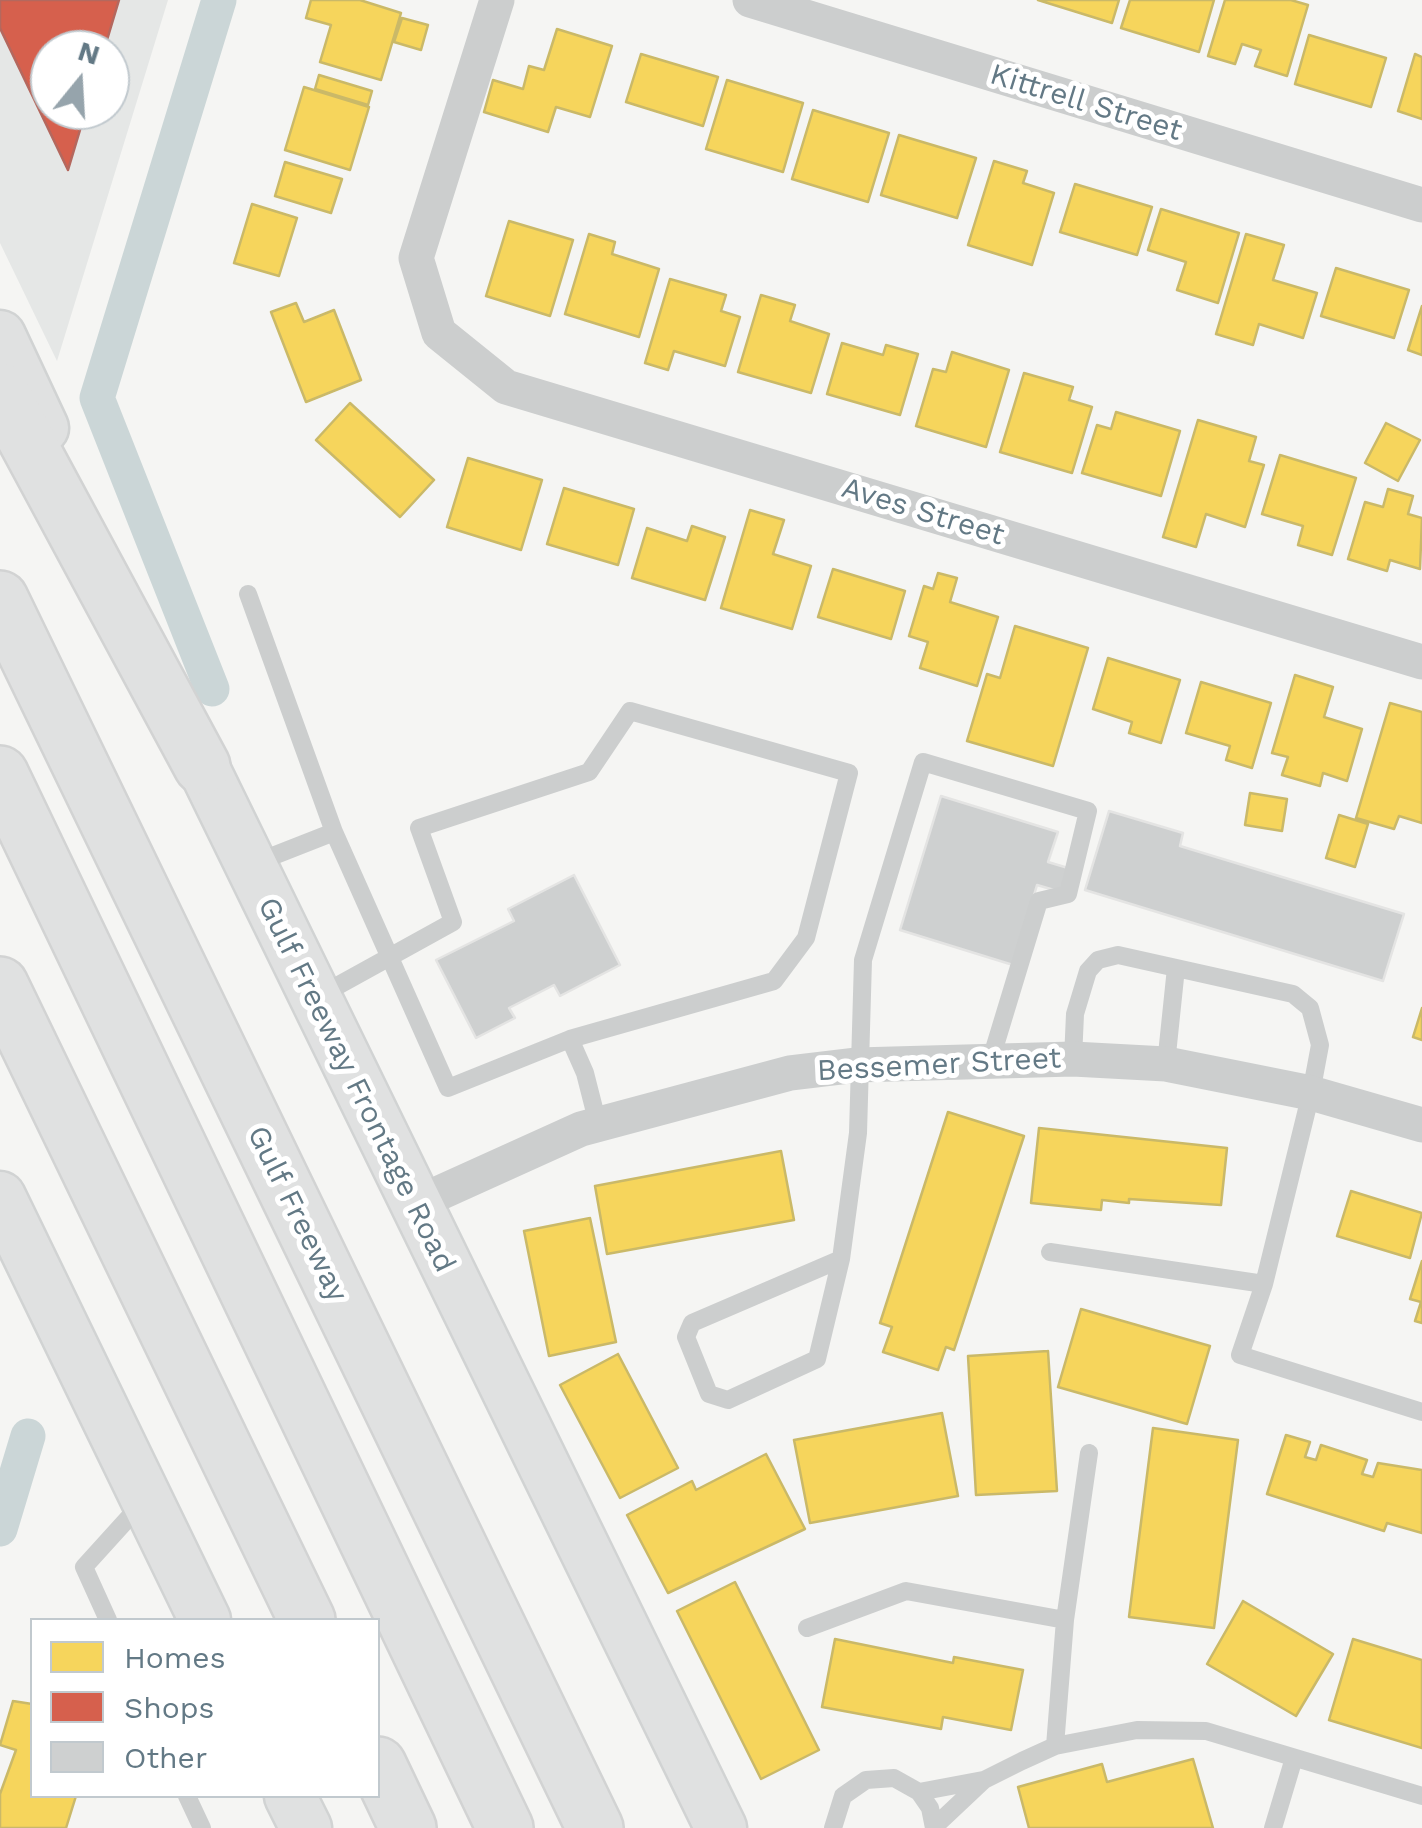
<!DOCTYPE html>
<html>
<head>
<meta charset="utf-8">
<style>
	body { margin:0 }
	#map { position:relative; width:1422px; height:1828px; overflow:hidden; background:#f5f5f3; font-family:"Work Sans",sans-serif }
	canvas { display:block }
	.legend { position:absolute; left:30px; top:1618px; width:350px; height:180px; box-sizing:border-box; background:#fff; border:2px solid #c1c9ce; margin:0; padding:12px 18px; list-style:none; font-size:30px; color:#637985 }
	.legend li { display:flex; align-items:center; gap:20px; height:50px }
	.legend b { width:50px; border:2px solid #c1c9ce }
	.north { position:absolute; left:30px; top:30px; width:100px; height:100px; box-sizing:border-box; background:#fff; border:2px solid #c1c9ce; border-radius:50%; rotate:18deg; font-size:28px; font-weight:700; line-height:40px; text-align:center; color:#637985 }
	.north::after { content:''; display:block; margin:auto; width:35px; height:45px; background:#96a4ac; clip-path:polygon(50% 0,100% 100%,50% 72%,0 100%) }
</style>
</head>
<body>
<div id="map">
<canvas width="1422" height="1828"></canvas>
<ul class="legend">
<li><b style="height:28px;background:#f6d55c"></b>Homes</li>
<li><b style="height:28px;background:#d6604d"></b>Shops</li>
<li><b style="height:28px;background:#ced0d0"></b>Other</li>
</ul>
<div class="north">N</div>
</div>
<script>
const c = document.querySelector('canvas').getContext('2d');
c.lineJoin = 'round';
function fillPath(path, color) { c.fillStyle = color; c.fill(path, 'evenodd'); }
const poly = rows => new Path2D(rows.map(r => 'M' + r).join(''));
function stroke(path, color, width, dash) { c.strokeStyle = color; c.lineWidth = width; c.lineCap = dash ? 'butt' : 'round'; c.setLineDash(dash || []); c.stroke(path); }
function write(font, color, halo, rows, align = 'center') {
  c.font = font + ' "Work Sans",sans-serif'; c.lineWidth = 10; c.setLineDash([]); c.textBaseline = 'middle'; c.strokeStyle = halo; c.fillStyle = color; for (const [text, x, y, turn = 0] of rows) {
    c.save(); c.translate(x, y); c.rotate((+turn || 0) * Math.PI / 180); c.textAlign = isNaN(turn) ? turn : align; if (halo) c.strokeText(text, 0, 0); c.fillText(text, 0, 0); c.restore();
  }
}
const built = poly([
	[0,0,168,0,57,361,0,243],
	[50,50,110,50,110,110,50,110]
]);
const homes = poly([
	[311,0,360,0,401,13,381,80,320,62,331,25,306,18,311,0],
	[1038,0,1119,0,1112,23,1038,0],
	[1130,0,1214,0,1199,52,1121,28,1130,0],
	[1225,0,1291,0,1308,5,1287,76,1255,66,1261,50,1242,44,1235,64,1208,56,1225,0],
	[402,18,428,25,421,50,394,42,402,18],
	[557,29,612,46,590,117,556,107,548,132,484,112,493,80,523,89,529,66,544,70,557,29],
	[1309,35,1386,58,1371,107,1295,84,1309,35],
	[641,54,718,77,703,126,626,102,641,54],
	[1415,54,1422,57,1422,119,1398,111,1415,54],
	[319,75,372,91,368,105,315,89,319,75],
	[727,80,803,103,783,172,706,149,727,80],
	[304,87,369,107,350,170,285,150,304,87],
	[813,110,889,133,868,202,792,179,813,110],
	[899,135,976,158,957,218,881,195,899,135],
	[994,161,1027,171,1023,183,1054,193,1032,265,968,245,994,161],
	[285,162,342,179,331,213,275,196,285,162],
	[1075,184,1152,207,1137,255,1060,232,1075,184],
	[252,204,297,218,279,276,234,263,252,204],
	[1161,209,1239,233,1218,303,1177,290,1186,262,1148,250,1161,209],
	[509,221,573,240,550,316,486,296,509,221],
	[589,234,615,242,612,254,659,269,639,337,565,314,589,234],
	[1246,234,1284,245,1273,280,1317,293,1303,338,1259,324,1253,345,1216,334,1246,234],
	[1336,268,1409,290,1394,338,1321,316,1336,268],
	[670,279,726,295,721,311,740,317,725,366,674,351,668,370,645,363,670,279],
	[761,295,795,305,790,321,829,334,811,393,738,372,761,295],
	[296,303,304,322,334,310,361,380,306,402,271,312,296,303],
	[1422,306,1422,355,1408,350,1422,306],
	[842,343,883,355,886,345,918,354,900,415,827,394,842,343],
	[952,352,1009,370,986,447,916,426,933,369,946,372,952,352],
	[1024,373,1073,387,1069,400,1092,407,1072,473,1000,452,1024,373],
	[350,403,434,480,400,517,316,440,350,403],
	[1116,412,1180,431,1161,496,1082,473,1097,425,1111,429,1116,412],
	[1198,420,1256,437,1249,461,1264,465,1245,527,1206,514,1196,547,1163,537,1198,420],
	[1386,423,1420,440,1398,481,1365,463,1386,423],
	[1280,455,1356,478,1332,555,1298,545,1303,526,1262,514,1280,455],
	[468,458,542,480,521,550,447,527,468,458],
	[564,488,634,509,618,565,547,544,564,488],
	[1388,489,1413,496,1408,514,1422,518,1420,569,1390,560,1387,571,1348,559,1365,502,1383,507,1388,489],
	[750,510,784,520,773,554,811,566,792,629,721,608,750,510],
	[692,526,725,537,705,600,632,578,647,528,687,541,692,526],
	[833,569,905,591,891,639,818,617,833,569],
	[938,573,957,578,950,602,998,617,977,686,920,668,928,642,909,636,924,586,933,589,938,573],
	[1015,626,1088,648,1053,766,967,741,987,674,1000,678,1015,626],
	[1108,658,1180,680,1161,743,1129,733,1132,722,1093,709,1108,658],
	[1295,675,1333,687,1324,717,1362,729,1347,781,1323,773,1320,786,1282,775,1288,757,1272,753,1295,675],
	[1201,682,1271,703,1252,768,1226,760,1230,746,1186,733,1201,682],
	[1390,703,1422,712,1422,823,1399,816,1394,829,1356,818,1390,703],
	[1250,793,1287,799,1282,831,1245,825,1250,793],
	[1339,815,1368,824,1355,867,1326,858,1339,815],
	[1422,1008,1422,1040,1413,1037,1422,1008],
	[948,1112,1024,1136,954,1350,946,1347,938,1370,883,1352,892,1327,880,1323,948,1112],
	[1039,1128,1227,1148,1221,1205,1129,1199,1129,1203,1102,1200,1101,1210,1031,1203,1039,1128],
	[781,1151,794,1220,607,1254,595,1186,781,1151],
	[1351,1191,1422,1213,1410,1258,1337,1236,1351,1191],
	[590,1218,616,1342,549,1356,524,1231,590,1218],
	[1422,1261,1422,1323,1415,1321,1421,1302,1410,1299,1422,1261],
	[1081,1309,1210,1346,1187,1424,1058,1387,1081,1309],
	[1048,1351,1057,1491,976,1495,968,1356,1048,1351],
	[618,1354,678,1468,620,1498,560,1385,618,1354],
	[942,1413,958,1496,810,1523,794,1440,942,1413],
	[1153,1428,1238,1440,1214,1628,1129,1617,1153,1428],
	[1286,1435,1310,1442,1305,1457,1316,1460,1321,1445,1367,1460,1362,1474,1373,1477,1378,1463,1422,1470,1422,1533,1387,1523,1384,1531,1267,1494,1286,1435],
	[766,1454,805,1529,668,1593,627,1515,692,1481,696,1490,766,1454],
	[735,1582,819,1750,761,1779,677,1611,735,1582],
	[1243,1601,1333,1654,1296,1716,1207,1664,1243,1601],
	[835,1639,953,1663,954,1657,1023,1670,1011,1730,943,1717,941,1729,822,1707,835,1639],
	[1353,1639,1422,1660,1422,1748,1329,1720,1353,1639],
	[13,1701,32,1704,32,1796,76,1796,66,1828,0,1828,0,1794,16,1750,0,1745,13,1701],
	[1193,1759,1213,1828,1029,1828,1018,1787,1102,1764,1107,1782,1193,1759]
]);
const shops = poly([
	[0,0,119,0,104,50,50,50,50,110,86,110,68,170,0,28,0,0]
]);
const canal = poly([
	[212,689,97,398,219,0],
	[0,1529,28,1436]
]);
const building = poly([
	[941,796,1058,832,1048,862,1068,868,1061,892,1037,885,1013,965,900,930,941,796],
	[1109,811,1183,833,1180,846,1404,914,1383,981,1085,890,1109,811],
	[574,875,620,965,560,996,554,985,509,1008,515,1018,476,1038,436,960,514,921,508,909,574,875]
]);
const service = poly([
	[248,594,334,832],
	[255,863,334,832,448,1088,570,1039],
	[319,996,453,922,419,828,589,772,630,711,849,773,806,938,774,981,570,1039,585,1073,598,1124],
	[1073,1059,1075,1014,1088,971,1098,960,1118,955,1293,994,1310,1008,1320,1045,1311,1093,1264,1284,1240,1355,1422,1412],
	[1166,1064,1176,968],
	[1050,1252,1264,1284],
	[841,1259,858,1133,863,960,923,762,1088,811,1068,894,1039,901,991,1059],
	[841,1259,817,1359,728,1400,709,1394,686,1337,692,1323,841,1259],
	[108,1620,84,1567,142,1503],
	[807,1628,906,1591,1065,1620],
	[1055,1746,1065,1620,1089,1453],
	[919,1792,983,1780],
	[187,1796,202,1828],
	[934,1827,984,1780,1022,1761,1055,1746,1137,1730,1206,1731,1422,1796],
	[833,1828,843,1796,866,1780,894,1778,919,1792,930,1808,934,1828],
	[1273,1828,1294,1758]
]);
const minor = poly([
	[497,0,416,258,439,333,506,387,1422,662],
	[750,0,1422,205],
	[413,1205,581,1129,790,1073,857,1065,1073,1059,1166,1064,1311,1093,1422,1125]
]);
const secondary = poly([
	[0,336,43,428],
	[186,732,721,1828],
	[0,1197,205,1620],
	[290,1796,306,1828]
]);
const motorway = poly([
	[0,391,202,766],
	[0,599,595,1828],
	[0,774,505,1828],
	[0,985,307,1620],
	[378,1765,408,1828]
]);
const streetNames = [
	["Kittrell Street",1086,103,17],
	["Aves Street",923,512,17],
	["Bessemer Street",939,1065,-3],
	["Gulf Freeway Frontage Road",356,1085,64],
	["Gulf Freeway",297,1214,64]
];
fillPath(built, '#e5e7e6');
fillPath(homes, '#f6d55c');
stroke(homes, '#cab968', 2.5);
fillPath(shops, '#d6604d');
stroke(shops, '#b4685e', 2.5);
stroke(canal, '#cbd6d7', 35);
fillPath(building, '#ced0d0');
stroke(building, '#e4e4e3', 2.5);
stroke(secondary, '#d1d3d3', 55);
stroke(motorway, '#d2d3d3', 60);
stroke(service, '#cccece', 18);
stroke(minor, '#cccece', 35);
stroke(secondary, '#e0e1e1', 50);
stroke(motorway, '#e0e1e1', 55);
write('30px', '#637985', '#fff', streetNames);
</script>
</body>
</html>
